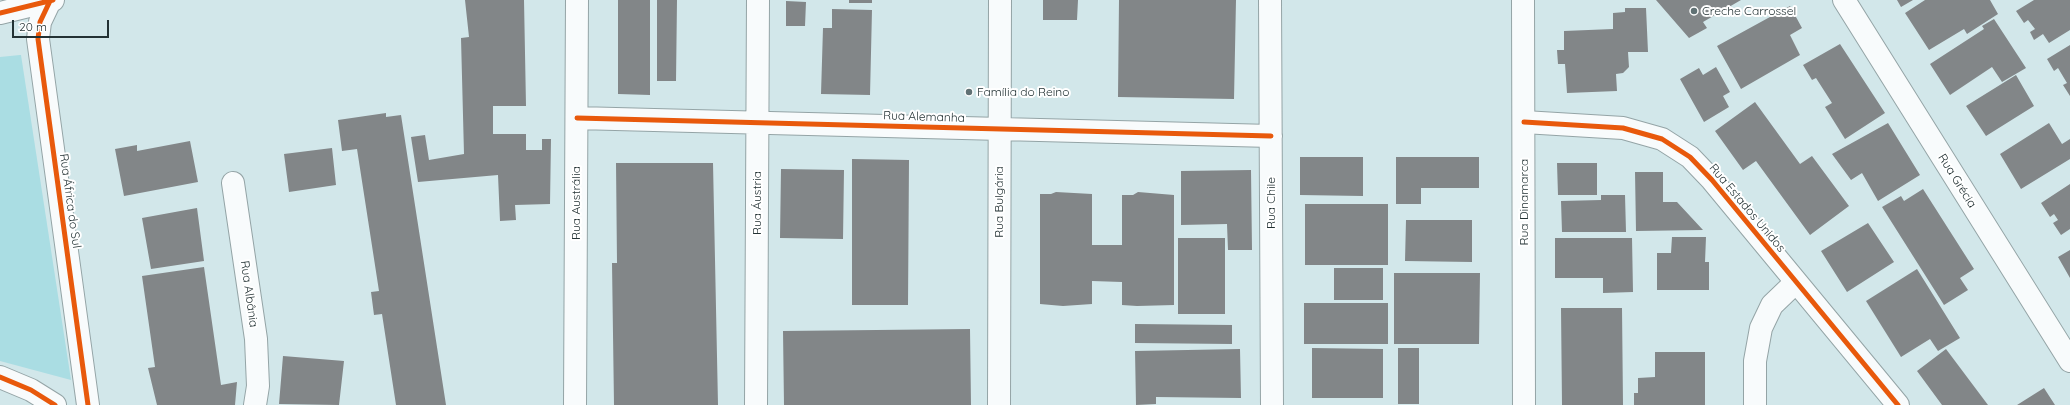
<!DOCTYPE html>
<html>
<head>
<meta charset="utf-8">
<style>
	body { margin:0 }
	#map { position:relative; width:2070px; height:405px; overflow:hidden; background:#d2e7ea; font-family:Quicksand,sans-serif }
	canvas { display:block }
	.scale { position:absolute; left:12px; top:20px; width:97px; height:18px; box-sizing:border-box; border:2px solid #233234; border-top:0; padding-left:5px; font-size:12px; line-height:14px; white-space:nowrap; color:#233234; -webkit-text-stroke:3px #fff; paint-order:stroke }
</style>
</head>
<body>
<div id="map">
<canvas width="2070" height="405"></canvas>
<div class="scale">20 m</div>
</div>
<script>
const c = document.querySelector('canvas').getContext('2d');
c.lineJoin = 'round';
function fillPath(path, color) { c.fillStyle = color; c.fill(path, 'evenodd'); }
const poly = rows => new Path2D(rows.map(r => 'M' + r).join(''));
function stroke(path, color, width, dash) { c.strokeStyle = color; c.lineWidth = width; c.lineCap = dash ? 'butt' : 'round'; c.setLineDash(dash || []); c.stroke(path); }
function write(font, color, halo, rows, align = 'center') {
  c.font = font + ' Quicksand,sans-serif'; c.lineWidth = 4; c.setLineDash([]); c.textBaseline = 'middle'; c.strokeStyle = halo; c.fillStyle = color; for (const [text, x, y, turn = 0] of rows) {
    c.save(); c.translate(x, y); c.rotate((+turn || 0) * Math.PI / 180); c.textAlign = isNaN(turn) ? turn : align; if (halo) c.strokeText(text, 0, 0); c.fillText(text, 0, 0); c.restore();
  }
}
const green = poly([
	[20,55,21,55,71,380,0,361,0,57]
]);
const building = poly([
	[465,0,524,0,526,106,493,106,493,134,526,134,526,150,542,150,542,139,551,139,550,204,515,205,516,220,500,221,498,175,418,182,411,137,425,135,429,160,464,154,461,38,469,37],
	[618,0,650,0,650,95,618,94],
	[657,0,677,0,676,81,657,81],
	[849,0,872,0,872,3,849,3],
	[1043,0,1078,0,1077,20,1043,20],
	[1119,0,1236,0,1234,99,1118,97],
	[1656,0,1741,0,1703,22,1707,28,1689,38],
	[1897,0,1913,0,1901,7],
	[1925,0,1990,0,1998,14,1967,34,1964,29,1929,50,1905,13],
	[2034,0,2070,0,2070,30,2049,43,2043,34,2034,40,2030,32,2035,29,2028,20,2024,23,2016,11],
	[786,1,806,2,805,26,786,26],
	[1790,6,1802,28,1790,35,1800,55,1741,89,1717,46],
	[1625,8,1646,8,1648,52,1628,52,1629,67,1623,73,1616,74,1617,91,1567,93,1565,64,1558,64,1557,50,1564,50,1564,31,1613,29,1613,13,1625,12],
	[832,9,872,10,870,95,821,94,823,28,832,28],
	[1994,19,2026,68,2002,82,1992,67,1950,95,1930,64,1984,29,1982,26],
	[1840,44,1885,113,1845,139,1825,107,1832,103,1816,78,1812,80,1803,65],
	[2070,45,2070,96,2063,85,2067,83,2058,68,2054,71,2047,59],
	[1716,67,1730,92,1723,96,1729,107,1704,122,1680,79,1699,68,1703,75],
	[2016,75,2034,106,1986,136,1966,106],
	[1755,102,1800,164,1812,156,1849,206,1810,235,1756,161,1743,170,1715,131],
	[386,113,386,117,401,115,446,405,396,405,382,314,374,315,371,292,379,291,357,149,342,151,338,120],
	[1888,123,1920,175,1878,201,1862,173,1851,180,1832,154],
	[2049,123,2062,144,2070,139,2070,159,2021,189,2000,154],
	[190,141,198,182,124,196,115,149,137,145,137,151],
	[332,148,336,185,289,192,284,154],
	[1300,157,1363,157,1363,196,1300,195],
	[1396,157,1479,157,1479,188,1421,188,1421,204,1396,204],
	[852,159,909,160,908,305,852,305],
	[616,163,713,163,718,405,614,405,612,263,617,263],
	[1557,163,1597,163,1597,195,1558,195],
	[781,169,844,170,843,239,780,238],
	[1251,170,1252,250,1228,250,1227,224,1181,225,1181,171],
	[1635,172,1663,172,1663,202,1677,202,1703,230,1636,231],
	[2070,184,2070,229,2061,235,2053,223,2058,220,2054,214,2050,217,2041,203],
	[1923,189,1974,269,1960,278,1968,290,1944,305,1882,207,1901,196,1904,201],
	[1056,192,1092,194,1092,245,1122,245,1122,195,1133,195,1138,192,1174,195,1174,305,1137,306,1122,305,1122,282,1092,281,1092,304,1063,306,1040,304,1040,194,1051,194],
	[1601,195,1625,195,1626,232,1562,232,1561,201,1601,200],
	[1305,204,1388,204,1388,265,1305,265],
	[197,208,204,261,151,269,142,218],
	[1406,220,1472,220,1472,262,1405,261],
	[1868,223,1894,262,1847,292,1821,251],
	[1672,237,1706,237,1705,262,1709,262,1709,290,1657,290,1657,253,1671,253],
	[1178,238,1225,238,1225,314,1178,314],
	[1555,238,1632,238,1633,292,1603,293,1603,278,1555,278],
	[2070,250,2070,278,2058,257],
	[204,267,221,385,237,382,235,405,157,405,148,368,155,367,142,276],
	[1334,268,1383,268,1383,300,1334,300],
	[1917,269,1960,338,1938,351,1930,339,1901,357,1866,301],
	[1394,273,1480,273,1479,344,1394,344],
	[1304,303,1388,303,1388,344,1304,344],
	[1561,308,1622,308,1623,405,1562,405],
	[1135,324,1232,325,1232,344,1135,343],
	[970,329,971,405,784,405,783,331],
	[1312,348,1383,349,1383,398,1312,398],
	[1398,348,1419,348,1419,404,1398,404],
	[1240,349,1241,398,1156,397,1156,404,1136,405,1135,351],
	[1946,349,1988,405,1942,405,1917,371],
	[1655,352,1705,352,1705,405,1634,405,1634,393,1638,393,1638,378,1655,377],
	[283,356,344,361,339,405,279,404],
	[2044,388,2055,405,2017,405]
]);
const street = poly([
	[1270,0,1272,405],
	[1844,0,2070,361],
	[577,118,1271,136],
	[1524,122,1623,128,1662,139,1690,157,1712,180,1898,405],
	[233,183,256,339,258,386,255,405],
	[575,405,577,0],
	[756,405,758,0],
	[999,405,1000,0],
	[1755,405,1755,361,1761,328,1772,305,1796,282]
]);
const secondary = poly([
	[1523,0,1524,405]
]);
const primary = poly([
	[50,1,40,22,38,39,88,405],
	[0,13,53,0],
	[0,377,31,390,55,405]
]);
const cycleway = poly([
	[50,1,40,22,38,39,88,405],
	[0,13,53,0],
	[577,118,1271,136],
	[1524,122,1623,128,1662,139,1690,157,1712,180,1898,405],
	[0,377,31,390,55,405]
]);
const markers = [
	[1694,11,4,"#607174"],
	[969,92,4,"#607174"]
];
const poiNames = [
	["Creche Carrossel",1702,11],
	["Família do Reino",977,92]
];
const streetNames = [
	["Rua Alemanha",924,117,2],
	["Rua Grécia",1957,181,58],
	["Rua África do Sul",70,201,82],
	["Rua Bulgária",999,202,-90],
	["Rua Dinamarca",1524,202,-90],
	["Rua Austrália",576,203,-90],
	["Rua Áustria",757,203,-90],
	["Rua Chile",1271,203,-90],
	["Rua Estados Unidos",1747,208,50],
	["Rua Albânia",249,294,82]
];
fillPath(green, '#aadde3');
fillPath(building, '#828688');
stroke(street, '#94a4a6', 24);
stroke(secondary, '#94a4a6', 24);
stroke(primary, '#94a4a6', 24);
stroke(street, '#f8fbfc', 22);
stroke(secondary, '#f8fbfc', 22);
stroke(primary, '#f8fbfc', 22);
stroke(cycleway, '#e8590c', 5);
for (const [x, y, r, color] of markers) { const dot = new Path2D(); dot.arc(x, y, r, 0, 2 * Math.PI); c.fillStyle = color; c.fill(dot); stroke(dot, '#fff', 1.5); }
write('12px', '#233234', '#fff', poiNames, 'left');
write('12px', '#233234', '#fff', streetNames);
</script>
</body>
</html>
